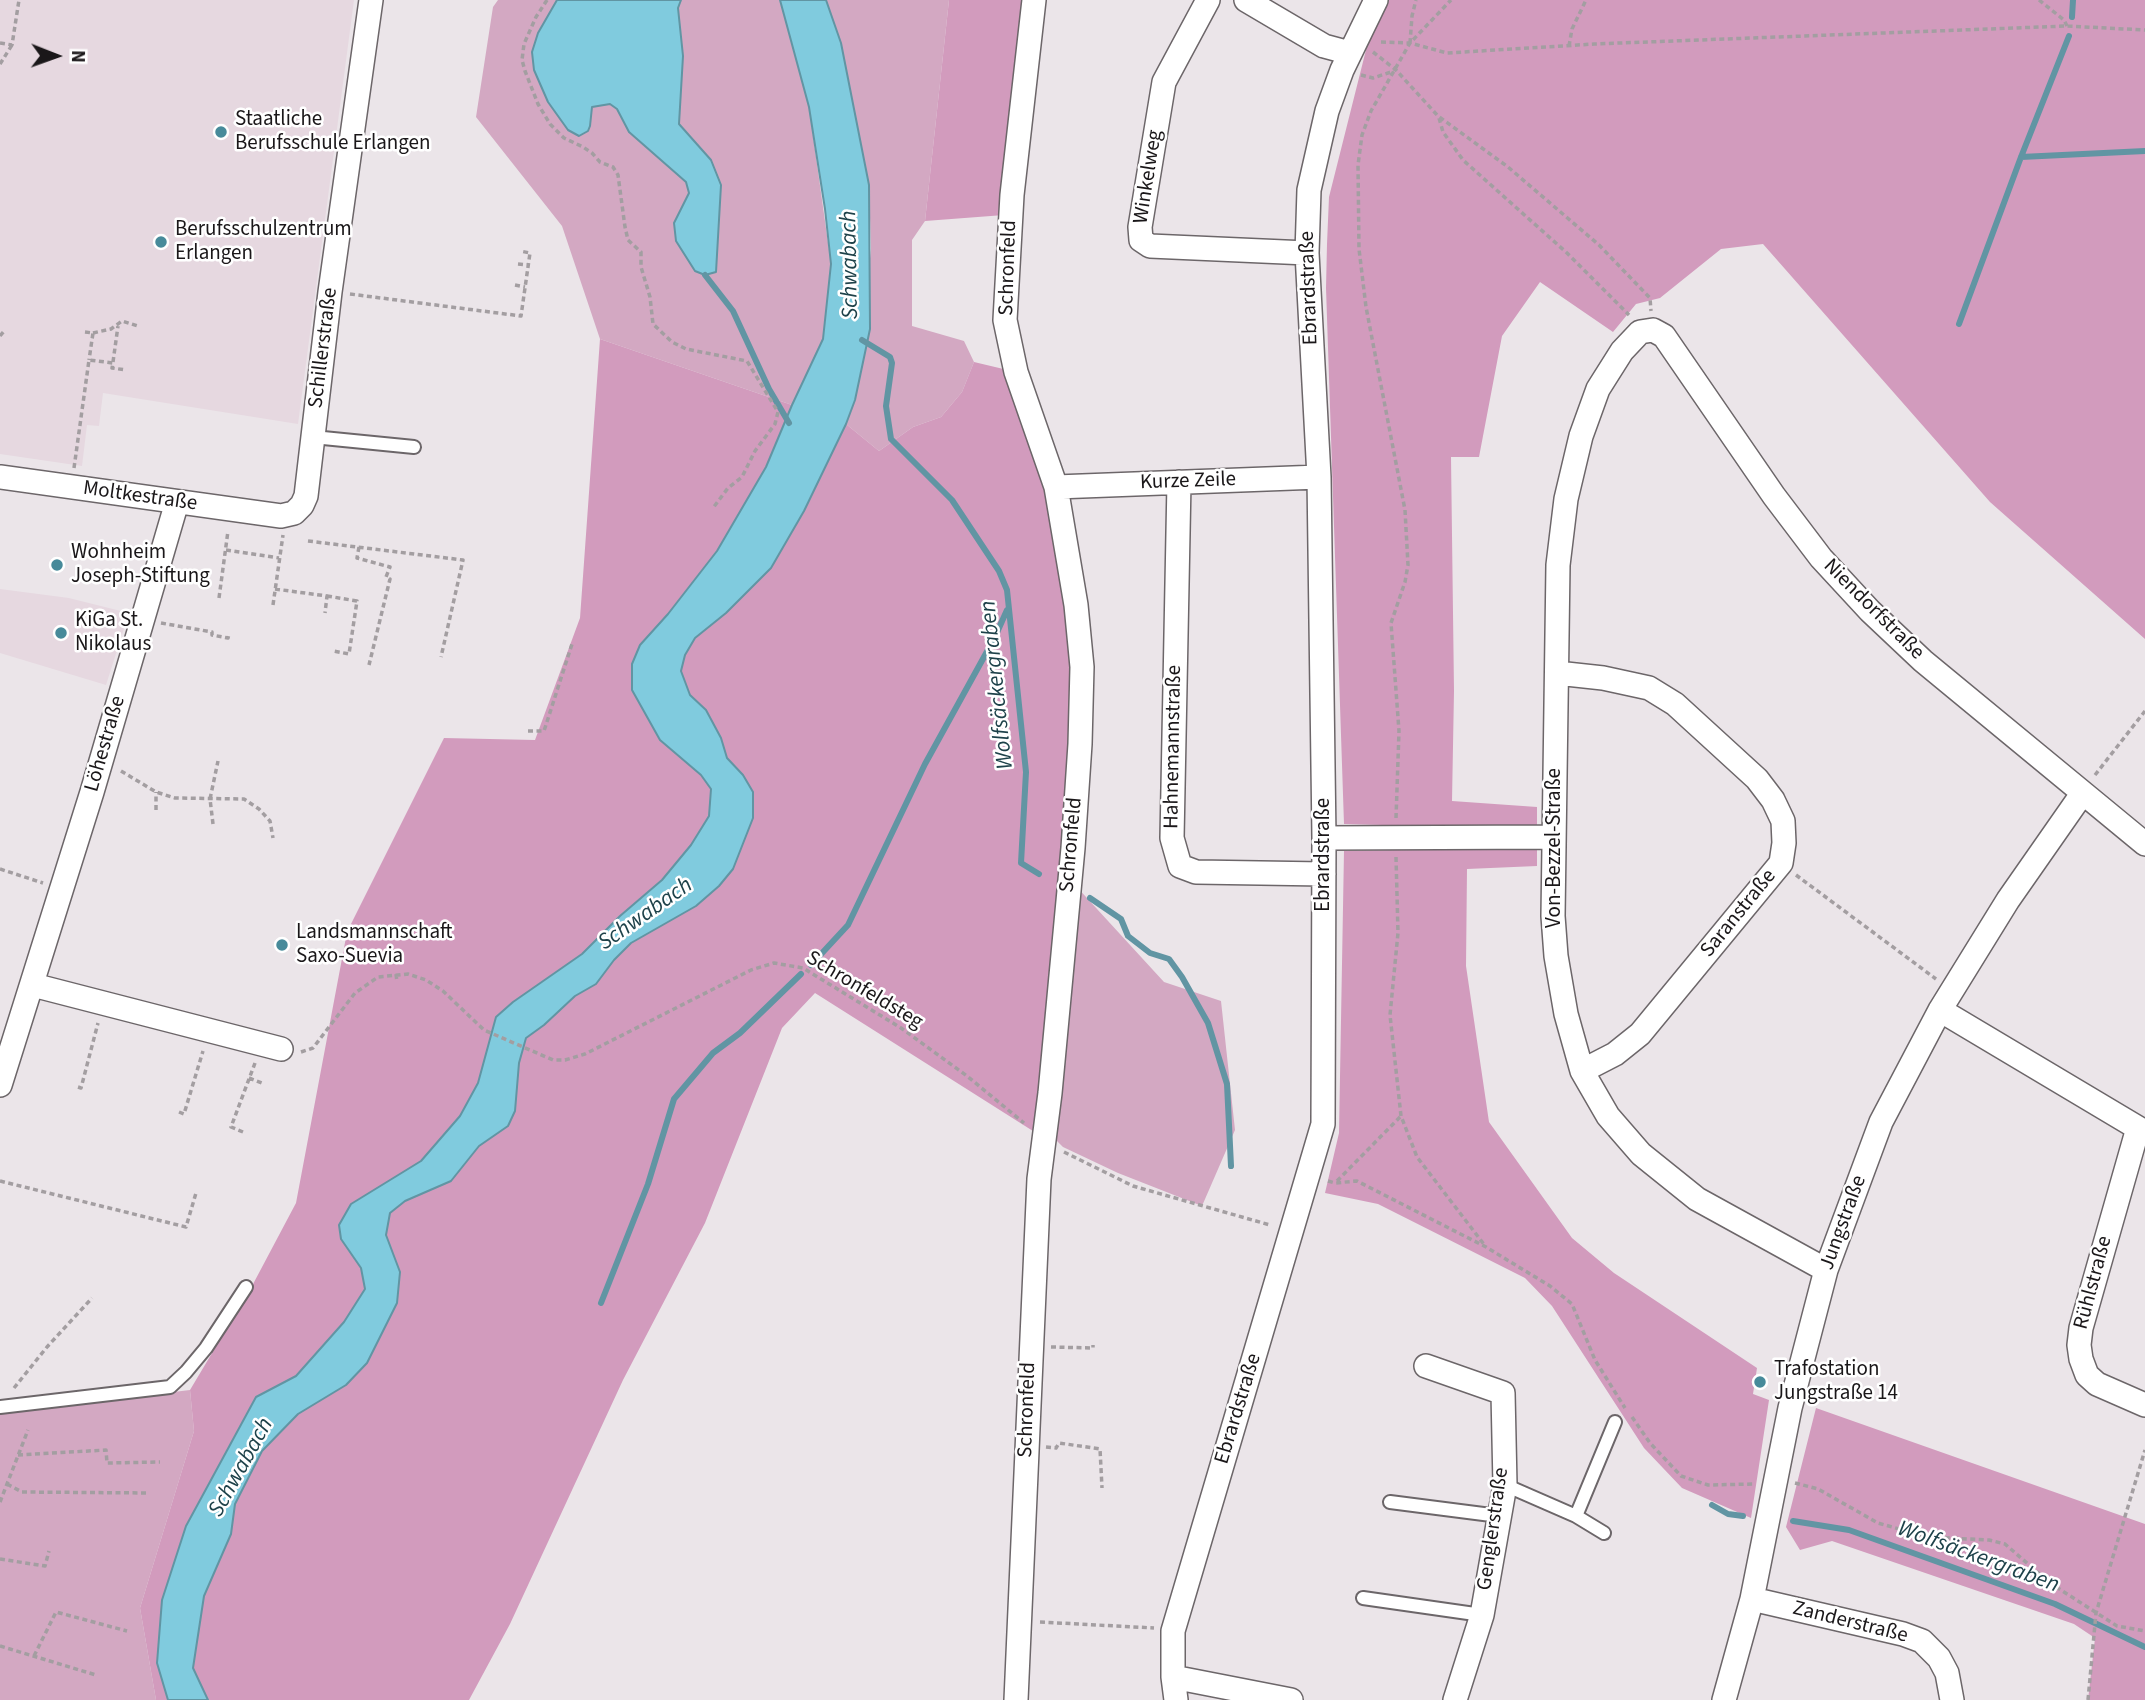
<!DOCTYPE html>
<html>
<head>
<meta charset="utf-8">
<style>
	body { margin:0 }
	#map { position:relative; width:2145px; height:1700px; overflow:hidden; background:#ebe5e9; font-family:"Source Sans 3",sans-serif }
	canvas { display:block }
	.north { position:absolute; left:21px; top:21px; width:70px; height:70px; -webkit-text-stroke:5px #fff; paint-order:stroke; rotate:91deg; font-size:19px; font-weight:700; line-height:28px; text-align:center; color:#1a1719 }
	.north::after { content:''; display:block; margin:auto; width:24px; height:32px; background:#1a1719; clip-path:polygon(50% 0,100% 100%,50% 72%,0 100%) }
</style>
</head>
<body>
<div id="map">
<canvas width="2145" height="1700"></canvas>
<div class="north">N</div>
</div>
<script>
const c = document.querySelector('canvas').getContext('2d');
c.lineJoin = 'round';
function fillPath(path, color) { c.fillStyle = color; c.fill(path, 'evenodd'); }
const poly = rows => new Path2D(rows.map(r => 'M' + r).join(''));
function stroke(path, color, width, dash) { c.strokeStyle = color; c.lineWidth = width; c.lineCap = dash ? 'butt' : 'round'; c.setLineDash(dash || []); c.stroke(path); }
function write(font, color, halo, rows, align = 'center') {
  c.font = font + ' "Source Sans 3",sans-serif'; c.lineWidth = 5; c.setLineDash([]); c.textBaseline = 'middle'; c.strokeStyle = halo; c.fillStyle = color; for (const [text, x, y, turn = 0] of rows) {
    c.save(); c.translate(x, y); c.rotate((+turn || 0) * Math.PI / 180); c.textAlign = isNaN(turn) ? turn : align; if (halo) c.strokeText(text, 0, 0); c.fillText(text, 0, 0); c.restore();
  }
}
const built = poly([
	[0,0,354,0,298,424,103,393,99,426,87,425,82,466,0,454],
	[0,589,69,598,129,613,106,685,0,653]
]);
const green = poly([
	[498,0,557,0,538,33,588,131,592,107,597,104,610,104,617,109,629,132,686,182,689,192,674,223,695,271,688,135,679,125,683,56,678,8,681,0,780,0,809,107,831,264,823,339,792,405,600,339,562,226,476,117,493,7],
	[826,0,949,0,925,221,912,240,912,326,964,341,974,362,962,392,941,417,913,427,879,451,846,424,855,400,871,249,869,186,841,43],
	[1075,885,1164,982,1221,1001,1235,1130,1202,1206,1118,1173,1063,1147,1057,1141,1054,1135],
	[190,1390,194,1431,140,1608,156,1700,0,1700,0,1413]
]);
const forest = poly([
	[949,0,1026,0,1004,215,925,221],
	[1386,0,2145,0,2145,639,1990,502,1763,244,1721,249,1660,298,1636,304,1613,332,1540,282,1502,336,1479,457,1451,457,1454,691,1452,801,1537,807,1537,829,1344,824,1326,288,1327,244,1329,197,1370,34],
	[600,339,792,405,766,467,717,551,668,614,640,645,655,729,660,740,701,775,711,789,709,816,691,845,662,880,620,916,582,954,513,1002,497,1017,478,1083,460,1116,421,1161,351,1204,341,1239,361,1268,365,1289,344,1322,296,1376,256,1397,186,1526,162,1600,157,1663,168,1700,156,1700,140,1608,194,1431,190,1390,252,1286,296,1203,347,932,444,738,535,740,580,618],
	[974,362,1016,372,1056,487,1080,744,1044,1138,815,993,782,1028,705,1223,623,1380,510,1624,469,1700,208,1700,193,1668,204,1596,231,1534,235,1504,262,1451,298,1414,346,1385,367,1363,397,1303,400,1272,386,1235,389,1214,405,1201,451,1181,479,1146,508,1126,515,1111,519,1063,526,1038,544,1025,575,996,596,984,614,960,631,943,696,906,743,775,727,758,721,738,706,710,690,695,681,671,685,655,695,638,726,613,771,568,804,511,846,424,879,451,913,427,941,417,962,392],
	[1537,847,1537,866,1467,869,1466,966,1489,1122,1572,1238,1614,1273,1757,1368,1753,1394,1769,1400,1751,1518,1682,1488,1644,1448,1552,1306,1525,1278,1378,1204,1325,1193,1339,1133,1344,851],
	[1816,1408,2145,1524,2145,1700,2088,1700,2095,1638,2074,1624,1832,1541,1800,1550,1786,1527]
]);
const water = poly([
	[557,0,681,0,678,8,683,56,679,124,711,160,721,185,716,272,705,275,695,271,676,241,674,223,689,193,686,182,629,132,617,109,610,104,592,107,590,126,588,131,579,136,568,130,548,102,534,70,532,52,538,33,557,0],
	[780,0,826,0,841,43,869,185,870,329,855,400,846,424,804,511,771,568,726,613,695,638,685,655,681,671,690,695,706,710,721,738,727,758,743,775,753,792,753,818,733,869,719,886,696,906,631,943,614,960,596,984,575,996,544,1025,526,1038,519,1063,515,1111,508,1126,479,1146,451,1181,405,1201,390,1213,386,1235,400,1272,397,1303,367,1363,346,1385,298,1414,262,1451,235,1504,231,1534,204,1596,193,1668,208,1700,168,1700,157,1663,162,1600,186,1526,256,1397,296,1376,344,1322,365,1289,361,1268,341,1239,339,1225,351,1204,421,1161,460,1116,478,1083,496,1017,513,1002,582,954,620,916,662,880,691,845,709,816,711,789,701,775,660,740,632,690,632,664,640,645,668,614,717,551,766,467,792,405,823,339,831,264,825,209,809,107,780,0]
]);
const stream = poly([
	[2072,17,2073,0],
	[2021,157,2145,151],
	[705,275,733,311,769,389,789,423],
	[1959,324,2021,157,2069,36],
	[862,340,890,357,892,363,886,406,891,439,952,500,999,571,1007,590,1026,772,1021,863,1039,874],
	[1090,898,1121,919,1128,936,1150,953,1169,959,1182,977,1208,1023,1227,1084,1231,1166],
	[811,965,848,925,925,764,995,637,1007,610],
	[601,1303,648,1184,674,1099,713,1053,740,1033,801,974],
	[1712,1505,1728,1514,1743,1516],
	[1793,1521,1849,1530,2055,1604,2145,1647]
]);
const path = poly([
	[547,0,536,17,524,44,522,60,525,71,538,104,550,124,564,138,583,147,592,153,600,162,613,167,618,175,625,227,628,240,641,252,641,267,650,297,653,324,672,342,686,349,747,361,778,412,775,424,755,451,742,477,728,488,713,508],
	[2039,0,2064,20,2067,26],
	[1381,42,1410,43,1447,53,1594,44,2067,26,2145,30],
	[0,43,12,45,19,0],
	[1410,43,1412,16,1416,0],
	[1569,46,1572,29,1586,0],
	[1373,52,1396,70,1438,116,1508,167,1599,245,1650,298,1651,311],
	[0,64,12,45],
	[1361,75,1373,78,1394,71],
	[1439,118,1443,132,1463,160,1567,253,1629,315],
	[518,264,529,265],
	[515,285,525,287],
	[350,294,521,316,530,253,520,251],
	[85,332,93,333,89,360],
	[93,333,111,329,122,321,138,326],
	[0,336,5,330],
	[113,362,118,326],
	[74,468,89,360,113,363,112,368,126,370],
	[308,541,463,560,441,657],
	[359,547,357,558,390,567,386,577,390,579,369,665],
	[226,550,279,558],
	[275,589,327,596,325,613],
	[327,596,357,601,349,654,333,651],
	[219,598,228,531],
	[273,605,283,535],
	[161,623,212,632,212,635,228,638,229,634],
	[528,731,544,731,573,641],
	[121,771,156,792,175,798,244,799,259,809,270,821,273,838],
	[2095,775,2145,711],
	[156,810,156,792],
	[1396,818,1399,731,1391,623,1405,582,1408,565,1405,510,1366,307,1359,249,1358,165,1362,135,1371,111,1410,43,1451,0],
	[213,824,210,799,218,761],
	[1396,857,1398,933,1390,1015,1401,1116,1417,1157,1486,1247],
	[0,869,43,883],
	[1796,875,1936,979],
	[396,974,397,982],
	[301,1052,313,1048,355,993,378,977,408,974,426,980,443,991,484,1030,553,1060,565,1060,585,1054,751,970,774,963,803,968,901,1028,967,1076,1024,1123],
	[249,1078,262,1083],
	[78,1087,81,1088,98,1023],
	[179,1112,184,1114,203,1051],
	[243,1132,231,1127,255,1063],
	[1064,1152,1133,1186,1270,1225],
	[0,1181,186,1227,196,1193],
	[1328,1181,1335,1183,1357,1181,1486,1247,1550,1286,1572,1304,1595,1360,1625,1408],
	[1337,1181,1400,1117],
	[1051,1347,1093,1348,1093,1345],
	[14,1388,47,1347,92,1298],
	[1632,1417,1650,1443,1681,1476,1708,1485,1753,1484],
	[1046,1447,1056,1448,1059,1443,1100,1449,1102,1488],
	[18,1455,106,1450,107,1463,160,1462],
	[1795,1483,1818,1489,1878,1523,1927,1537,1989,1540,2005,1544,2050,1583,2117,1626,2145,1631],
	[7,1484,22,1492,149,1493],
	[0,1502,28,1430],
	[0,1559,45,1566,49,1551],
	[1040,1622,1154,1628],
	[0,1646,96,1675],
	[34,1656,56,1612,127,1631],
	[2088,1700,2096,1613,2145,1450]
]);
const service = poly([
	[313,437,414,447],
	[0,1407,170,1387,186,1372,206,1348,246,1287],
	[1505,1485,1576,1516,1615,1422],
	[1390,1502,1499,1516],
	[1576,1516,1604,1533],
	[1363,1598,1482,1615]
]);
const minor = poly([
	[1208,0,1164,82,1140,227,1141,240,1150,246,1307,253],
	[1246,0,1324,46,1350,53],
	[0,477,281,516,294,513,302,505,306,496,330,292,371,0],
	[1179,482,1172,838,1180,866,1196,872,1324,874],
	[1056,487,1319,477],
	[1557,673,1603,678,1649,688,1675,704,1757,779,1773,800,1783,821,1784,843,1781,863,1640,1034,1615,1054,1582,1071],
	[1324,838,1554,837],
	[33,985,281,1049],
	[1940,1010,2138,1128],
	[0,1085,92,792,177,502],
	[2145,1132,2138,1128,2081,1328,2079,1345,2081,1359,2087,1375,2097,1384,2145,1405],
	[1826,1270,1697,1199,1641,1154,1608,1116,1582,1071,1566,1014,1556,956,1553,916,1558,565,1566,499,1581,436,1598,389,1622,351,1640,332,1653,330,1664,336,1774,496,1821,558,1870,611,1923,661,2145,844],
	[1426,1366,1503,1393,1505,1485,1482,1615,1455,1700],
	[1752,1599,1903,1634,1922,1641,1939,1658,1947,1673,1952,1700],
	[1173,1677,1291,1700],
	[1016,1700,1039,1179,1050,1093,1073,848,1080,744,1082,667,1076,605,1056,487,1016,372,1005,320,1012,195,1034,0],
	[1176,1700,1173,1677,1173,1631,1323,1124,1324,838,1319,477,1307,253,1309,190,1327,111,1342,70,1376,0],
	[1724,1700,1752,1599,1790,1408,1826,1270,1881,1122,1940,1010,2008,900,2082,794]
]);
const markers = [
	[221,132,7,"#478a9a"],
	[161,242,7,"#478a9a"],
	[57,565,7,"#478a9a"],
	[61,633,7,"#478a9a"],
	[282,945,7,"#478a9a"],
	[1760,1382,7,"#478a9a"]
];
const poiNames = [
	["Staatliche",235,120],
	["Berufsschule Erlangen",235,144],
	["Berufsschulzentrum",175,230],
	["Erlangen",175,254],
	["Wohnheim",71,553],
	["Joseph-Stiftung",71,577],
	["KiGa St.",75,621],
	["Nikolaus",75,645],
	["Landsmannschaft",296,933],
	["Saxo-Suevia",296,957],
	["Trafostation",1774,1370],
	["Jungstraße 14",1774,1394]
];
const streetNames = [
	["Winkelweg",1149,177,-81],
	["Schronfeld",1009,268,-88],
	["Ebrardstraße",1310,288,-92],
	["Schillerstraße",324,348,-83],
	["Kurze Zeile",1188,482,-2],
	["Moltkestraße",140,497,8],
	["Niendorfstraße",1873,610,45],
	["Löhestraße",106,744,-74],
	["Hahnemannstraße",1174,747,-89],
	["Schronfeld",1072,845,-85],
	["Von-Bezzel-Straße",1555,848,-90],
	["Ebrardstraße",1324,855,-90],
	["Saranstraße",1739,914,-51],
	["Schronfeldsteg",864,991,31],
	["Jungstraße",1844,1223,-70],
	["Rühlstraße",2094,1283,-75],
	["Ebrardstraße",1239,1409,-73],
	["Schronfeld",1028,1410,-88],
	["Genglerstraße",1494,1529,-82],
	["Zanderstraße",1850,1623,14]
];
const waterNames = [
	["Schwabach",851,265,-91],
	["Wolfsäckergraben",998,685,-96],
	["Schwabach",646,915,-35],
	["Schwabach",242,1468,-61],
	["Wolfsäckergraben",1978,1558,20]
];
fillPath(built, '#e6d8e0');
fillPath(green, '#d3a8c2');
fillPath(forest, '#d29bbd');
fillPath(water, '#80cbde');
stroke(water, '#6195a3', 2);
stroke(stream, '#6195a3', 6);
stroke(service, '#6c6669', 16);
stroke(minor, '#6c6669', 26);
stroke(path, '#a39ea1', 3.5, [5, 3.5]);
stroke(service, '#fff', 12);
stroke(minor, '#fff', 23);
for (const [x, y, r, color] of markers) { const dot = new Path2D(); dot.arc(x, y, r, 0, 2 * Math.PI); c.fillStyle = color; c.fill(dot); stroke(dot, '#fff', 2.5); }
write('21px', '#1a1719', '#fff', poiNames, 'left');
write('21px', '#1a1719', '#fff', streetNames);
write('italic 23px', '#1e424a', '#fff', waterNames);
</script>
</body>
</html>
